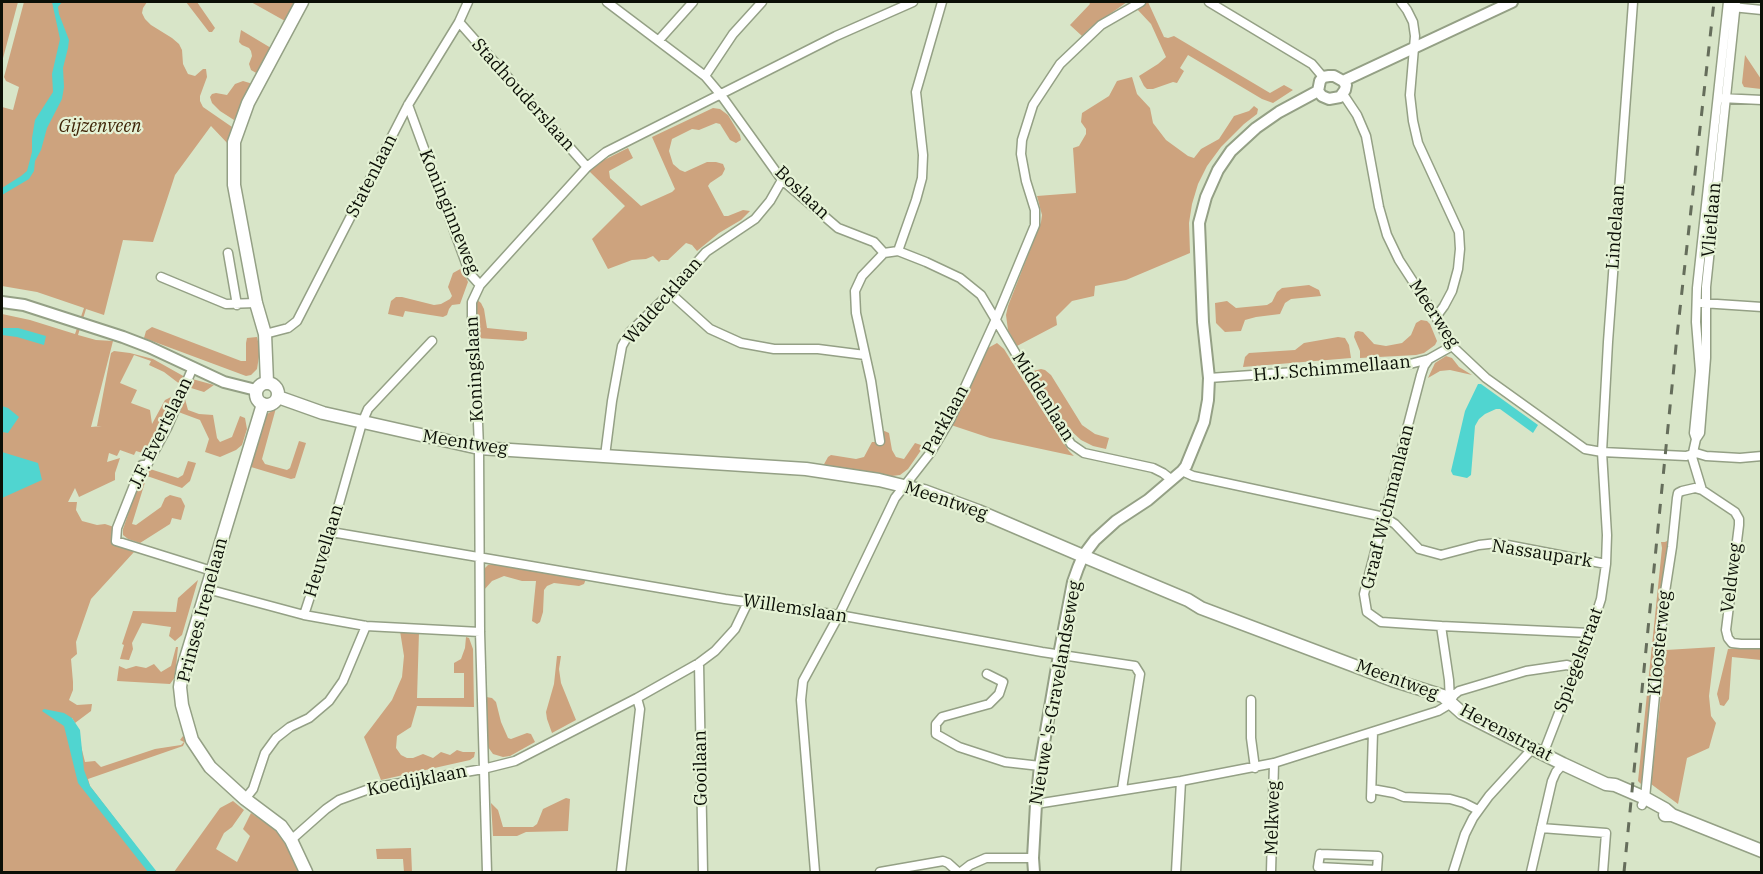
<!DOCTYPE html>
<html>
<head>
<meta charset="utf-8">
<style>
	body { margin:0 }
	#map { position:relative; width:1763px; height:874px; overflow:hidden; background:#d8e5c8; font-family:"IBM Plex Serif",serif }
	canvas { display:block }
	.frame { position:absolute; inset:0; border:3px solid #0b0f06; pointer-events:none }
</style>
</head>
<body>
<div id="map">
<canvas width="1763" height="874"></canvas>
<div class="frame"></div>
</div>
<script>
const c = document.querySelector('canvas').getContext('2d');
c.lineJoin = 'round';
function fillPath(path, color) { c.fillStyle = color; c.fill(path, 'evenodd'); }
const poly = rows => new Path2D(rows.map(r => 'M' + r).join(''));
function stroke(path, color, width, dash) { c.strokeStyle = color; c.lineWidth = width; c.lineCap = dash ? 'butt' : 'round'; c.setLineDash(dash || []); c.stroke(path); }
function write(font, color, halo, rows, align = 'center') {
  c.font = font + ' "IBM Plex Serif",serif'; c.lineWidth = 4.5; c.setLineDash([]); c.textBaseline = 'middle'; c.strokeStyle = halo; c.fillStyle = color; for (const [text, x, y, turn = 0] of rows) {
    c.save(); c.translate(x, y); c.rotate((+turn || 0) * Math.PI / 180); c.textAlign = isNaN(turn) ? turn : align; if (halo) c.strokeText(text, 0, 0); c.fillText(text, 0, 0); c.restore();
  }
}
const green = poly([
	[2,2,18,2,2,62],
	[24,2,147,2,143,8,142,13,145,19,151,25,172,38,179,44,182,50,183,64,188,74,195,76,203,69,206,69,207,77,200,96,200,101,203,107,232,127,229,145,211,126,175,175,153,242,123,240,104,315,86,309,78,335,96,340,113,341,91,427,102,426,97,426,111,353,114,351,130,353,153,359,185,377,214,385,204,392,191,388,185,399,188,410,199,414,213,415,217,438,220,442,232,437,240,416,245,418,247,429,242,445,236,450,220,457,205,452,209,439,200,420,173,410,181,385,164,372,149,365,151,361,134,355,120,383,137,390,131,403,150,410,152,424,165,400,171,397,163,423,157,429,146,454,136,451,134,455,120,450,117,456,109,453,107,462,120,458,115,473,115,480,79,497,75,488,68,502,77,502,76,510,82,521,97,525,105,524,114,527,117,545,134,552,91,599,76,642,77,654,71,659,73,682,73,690,69,700,77,705,92,704,91,711,75,723,72,718,71,724,81,746,85,762,95,761,101,767,155,749,181,745,184,742,180,740,183,736,186,739,183,746,88,779,90,786,156,872,2,872,2,314,30,320,75,334,84,308,37,292,2,286,2,107,13,110,19,87,6,81,4,77],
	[186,2,197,2,215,28,212,32,209,32],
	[251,2,296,2,285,21],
	[1089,2,1127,2,1090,28,1082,36,1070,25,1090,4],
	[1148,2,1164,37,1168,38,1174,36,1270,93,1284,85,1293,90,1273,103,1262,99,1188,55,1180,68,1184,71,1177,83,1173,82,1153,89,1147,89,1144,86,1139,76,1158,64,1166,57,1151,24,1136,8],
	[241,30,271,48,258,74,251,70,249,64,252,56,251,51,249,48,242,45,239,42],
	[1745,55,1761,79,1761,89,1744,87,1742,83],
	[1132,77,1137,94,1150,108,1153,123,1166,140,1188,156,1194,158,1201,149,1219,139,1234,116,1249,111,1254,106,1258,109,1257,114,1244,124,1221,147,1207,166,1198,184,1192,204,1189,223,1190,253,1126,280,1095,286,1094,296,1072,301,1056,317,1057,325,1017,346,1008,330,1006,315,1008,306,1041,222,1042,215,1037,196,1076,193,1073,148,1079,146,1086,134,1086,129,1081,122,1082,113,1109,96,1117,81],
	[243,81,253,84,234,120,220,111,212,103,210,97,212,94,216,93,227,95,235,84],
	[713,108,720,109,728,115,740,135,741,140,736,143,730,140,720,124,716,123,699,130,692,129,672,139,669,151,673,164,680,170,685,172,707,162,716,162,723,164,725,169,722,175,710,183,708,186,724,216,728,216,743,210,750,211,741,220,719,233,697,251,692,245,686,243,668,260,661,260,659,262,653,256,646,259,632,260,608,269,592,239,625,206,589,171,600,162,628,148,633,158,609,171,610,178,641,206,672,192,675,189,652,137],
	[462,268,468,282,460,304,452,305,449,309,447,315,443,317,405,311,403,317,388,314,391,301,396,297,402,297,434,305,441,304,450,299,452,296,448,287,453,273],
	[1309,285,1319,290,1321,296,1291,299,1285,303,1280,314,1256,317,1245,320,1241,331,1225,332,1216,323,1215,303,1227,301,1236,308,1267,305,1272,302,1277,292,1282,288],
	[476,299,481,303,484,309,487,328,527,332,527,339,523,341,477,338,473,308],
	[1421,320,1427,321,1430,324,1437,341,1435,345,1424,353,1416,355,1360,358,1360,351,1354,337,1355,332,1358,331,1363,332,1374,344,1386,346,1402,343,1411,335,1416,323],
	[152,327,241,361,246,361,246,343,247,338,257,337,260,350,257,369,251,375,246,376,144,338,146,331],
	[1338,337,1345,338,1349,345,1351,358,1243,367,1245,357,1249,353,1295,350,1304,343],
	[997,343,1004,349,1040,407,1069,451,1074,456,990,438,951,425,988,348],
	[1446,356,1452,358,1459,367,1472,375,1450,370,1440,371,1428,378,1435,363],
	[1041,369,1045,370,1051,375,1082,425,1095,434,1109,438,1106,449,1093,446,1081,440,1068,428,1033,371],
	[276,408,262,459,265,464,287,470,290,468,299,441,306,443,295,478,291,479,251,467,266,415],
	[880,429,889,433,892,450,896,457,904,459,915,443,924,446,908,469,900,475,892,476,823,466,828,457,831,455,856,459,864,457,872,442,881,442],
	[188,461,196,463,190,481,182,488,147,476,150,469,178,478,183,475],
	[141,477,146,479,132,524,136,525,161,507,165,498,170,495,181,498,185,506,181,520,172,518,170,524,140,543,128,539,123,535,123,529],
	[1669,540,1669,546,1665,562,1643,786,1638,781,1662,548,1661,542,1665,542],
	[494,564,586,579,584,584,579,586,554,583,547,586,544,590,543,612,540,622,537,624,532,621,536,581,522,581,504,576,492,581,484,590,484,569,488,565],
	[198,580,182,635,175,641,169,636,171,627,142,623,132,643,133,649,129,660,120,659,124,645,122,644,133,611,176,612,178,598],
	[400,631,419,632,417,698,464,698,464,673,454,673,454,663,461,659,465,648,466,637,469,638,473,649,474,707,417,706,411,727,397,736,396,748,401,755,407,758,413,758,423,754,433,758,441,752,450,755,457,750,463,752,475,752,474,757,470,760,381,780,364,737,392,700,402,677,404,656],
	[1761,646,1761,660,1732,657,1729,699,1724,706,1720,705,1717,694,1728,649],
	[176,647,178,647,175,677,170,684,117,681,119,666,126,669,136,666,146,668,154,664,161,672,171,666],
	[1715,647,1709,696,1711,716,1716,723,1709,748,1687,758,1678,804,1651,784,1666,650],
	[557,656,561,656,559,669,561,683,576,720,552,733,547,719,546,712,554,684],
	[486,697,492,698,496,702,501,722,508,738,511,739,527,733,531,734,535,742,510,756,503,757,493,754,488,747],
	[566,798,570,799,568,831,526,832,517,836,493,836,491,803,498,810,503,827,533,827,537,824,543,809],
	[233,801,244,810,232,827,224,833,216,849,237,862,250,836,243,829,251,813,273,828,284,840,294,857,300,872,174,872,220,808],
	[411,848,412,872,404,872,403,859,377,859,376,849]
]);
const water = poly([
	[52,2,62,2,58,7,59,14,69,40,68,48,63,68,64,87,62,99,47,128,41,150,35,161,34,171,29,179,2,195,2,188,21,176,27,171,32,152,32,138,35,120,53,92,52,74,60,39],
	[2,328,18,328,46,336,44,345,17,337,2,335],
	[1478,384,1481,384,1538,425,1533,433,1500,409,1496,409,1485,414,1479,419,1475,426,1471,475,1467,478,1453,475,1451,471,1465,411],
	[2,406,8,408,19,417,8,433,2,432],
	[2,452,38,463,42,480,2,498],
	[44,709,64,713,72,718,80,730,84,770,90,786,157,872,148,872,78,783,64,726,42,711]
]);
const minor = poly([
	[607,2,705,76,721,95,782,180,838,228,874,242,884,253],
	[1209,2,1312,64,1323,77],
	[1401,2,1407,10,1413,22,1415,36,1410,95,1413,121,1418,143,1459,232,1460,249,1458,269,1452,291,1444,306,1436,317],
	[1736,2,1706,287,1706,358,1700,433,1696,439,1692,457,1702,490,1735,512,1739,519,1739,525,1726,630,1728,638,1732,643,1741,644,1762,644],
	[1732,7,1762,10],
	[459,22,587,167],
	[659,40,693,2],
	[705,76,733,34,762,2],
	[1343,94,1357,115,1366,136,1379,207,1387,235,1399,260,1436,317,1452,346,1486,378,1585,449,1602,452,1686,456,1696,453,1706,456,1740,458,1762,456],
	[1720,98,1762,100],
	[408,105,470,274,480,285],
	[898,251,916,200,922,178,923,155,916,92,942,2],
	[228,253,237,305],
	[884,253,898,251,926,262,960,278,981,295,1041,396,1071,444,1084,453,1153,468,1163,473,1172,480],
	[161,277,226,304,256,303],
	[670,293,710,329,741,343,774,349,818,349,865,355],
	[1702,303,1762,307],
	[265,334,288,328,297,321,408,105,459,22,468,2],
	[432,341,368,409,362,423,331,532,304,615,366,626,480,632],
	[1429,359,1424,366,1421,375,1364,594,1367,612,1381,622,1441,626,1449,680,1450,702],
	[193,367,167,428,147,465,142,465,117,528,116,541,212,571],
	[1209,378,1410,364,1429,359,1452,346],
	[1696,439,1694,433,1700,371,1696,322,1697,288,1728,2],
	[880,441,871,381,856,313,855,291,862,276,884,253],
	[605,456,612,401,622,346,630,332,670,293,706,252,755,219,770,201,782,180],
	[1182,471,1193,476,1384,517,1395,524,1419,549,1441,555,1479,545,1497,543,1606,564],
	[331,532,725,599,839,615,1042,652,1135,666,1140,674,1122,789],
	[207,589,304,615],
	[1441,626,1590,633],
	[699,663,703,872],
	[987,674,1003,682,999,694,989,704,942,717,936,724,936,734,959,747,1005,762,1040,766],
	[1251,700,1251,738,1255,768],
	[1543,754,1590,633,1601,599,1606,564,1607,535,1602,452,1608,342,1633,2],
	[1372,789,1394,793,1404,797,1450,799,1464,803,1478,810],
	[1371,798,1373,732],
	[245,799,253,789,265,753,276,738,290,727,309,718,329,701,343,681,366,626],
	[1036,804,1181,781,1274,763,1438,711,1448,705,1454,695,1459,691,1526,671,1567,665,1576,668],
	[1642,805,1645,798,1665,592,1672,547,1677,498,1678,493,1682,491,1695,488,1702,490],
	[1541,828,1606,833,1603,872],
	[291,840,326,809,339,800,372,788,483,769,515,761,637,698,699,663,715,651,735,629,748,602],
	[1320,854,1378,856,1377,870,1318,867,1320,854],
	[487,872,480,632,479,448,475,347,472,322,472,302,480,285,587,167,606,152,836,36,913,2],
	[621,872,640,709,637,698],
	[815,872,801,700,803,681,839,615,895,498,931,452,950,420,996,319,1035,225,1035,210,1026,181,1021,154,1022,140,1033,105,1060,64,1101,25,1141,2],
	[880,872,943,861,948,863,958,872],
	[961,872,970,865,986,858,1033,858],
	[1176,872,1181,781],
	[1271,872,1274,763],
	[1453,872,1465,834,1473,818,1489,796,1532,749],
	[1531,872,1552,781,1556,772,1563,764]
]);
const tertiary = poly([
	[1329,76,1334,76,1343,81,1346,85,1345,90,1340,97,1329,99,1322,96,1318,91,1320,81,1323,77,1329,76],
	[1343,81,1512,2],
	[2,302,24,305,123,337,149,347,224,382,256,390],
	[1034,872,1033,858,1036,804,1040,766,1059,655,1073,582,1078,568,1083,556,1095,540,1116,521,1148,500,1182,471,1186,466,1204,422,1208,400,1209,378,1203,322,1199,223,1206,197,1218,170,1231,151,1256,128,1279,112,1318,91]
]);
const secondary = poly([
	[267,382,265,334,256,303,234,185,234,142,248,103,302,2],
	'256 394a11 11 0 1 1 22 0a11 11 0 1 1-22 0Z',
	[278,397,323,413,479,448,806,469,879,480,924,491,978,511,1083,556,1188,600,1201,608,1392,680,1443,696,1462,713,1563,764,1606,784,1615,785,1645,798,1665,809,1672,815],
	[263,404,183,668,180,687,182,705,192,740,210,767,245,799,281,826,291,840,306,872],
	[1665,815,1672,815,1762,851]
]);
const rail = poly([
	[1624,872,1677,336,1714,2]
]);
const streetNames = [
	["Stadhouderslaan",523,95,48],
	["Statenlaan",372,176,-63],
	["Boslaan",802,193,44],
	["Koninginneweg",449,212,68],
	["Vlietlaan",1712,220,-85],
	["Lindelaan",1616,227,-86],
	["Waldecklaan",663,301,-49],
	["Meerweg",1434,314,57],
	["Koningslaan",475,369,-93],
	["H.J. Schimmellaan",1332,369,-5],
	["Middenlaan",1043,397,58],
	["Parklaan",946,420,-61],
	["J.F. Evertslaan",161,433,-64],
	["Meentweg",465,443,9],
	["Meentweg",946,501,19],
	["Graaf Wichmanlaan",1388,507,-76],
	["Heuvellaan",324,551,-73],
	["Nassaupark",1542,554,9],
	["Veldweg",1732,578,-83],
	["Willemslaan",795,609,9],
	["Prinses Irenelaan",203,610,-75],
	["Kloosterweg",1660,643,-84],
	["Spiegelstraat",1579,660,-70],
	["Meentweg",1397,680,20],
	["Nieuwe 's-Gravelandseweg",1056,693,-80],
	["Herenstraat",1506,733,28],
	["Gooilaan",701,768,-91],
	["Koedijklaan",417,781,-11],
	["Melkweg",1273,818,-88]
];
const parkNames = [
	["Gijzenveen",100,127]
];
fillPath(green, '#cda37e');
fillPath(water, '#50d5d0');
stroke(minor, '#94a085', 11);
stroke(tertiary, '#94a085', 14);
stroke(secondary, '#94a085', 15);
stroke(minor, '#fff', 8);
stroke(tertiary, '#fff', 10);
stroke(secondary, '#fff', 12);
stroke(rail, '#656d5b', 3, [10, 10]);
write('18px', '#0b0f06', '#e5f2d5', streetNames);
write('italic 18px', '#3e2306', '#e5f2d5', parkNames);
</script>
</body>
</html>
